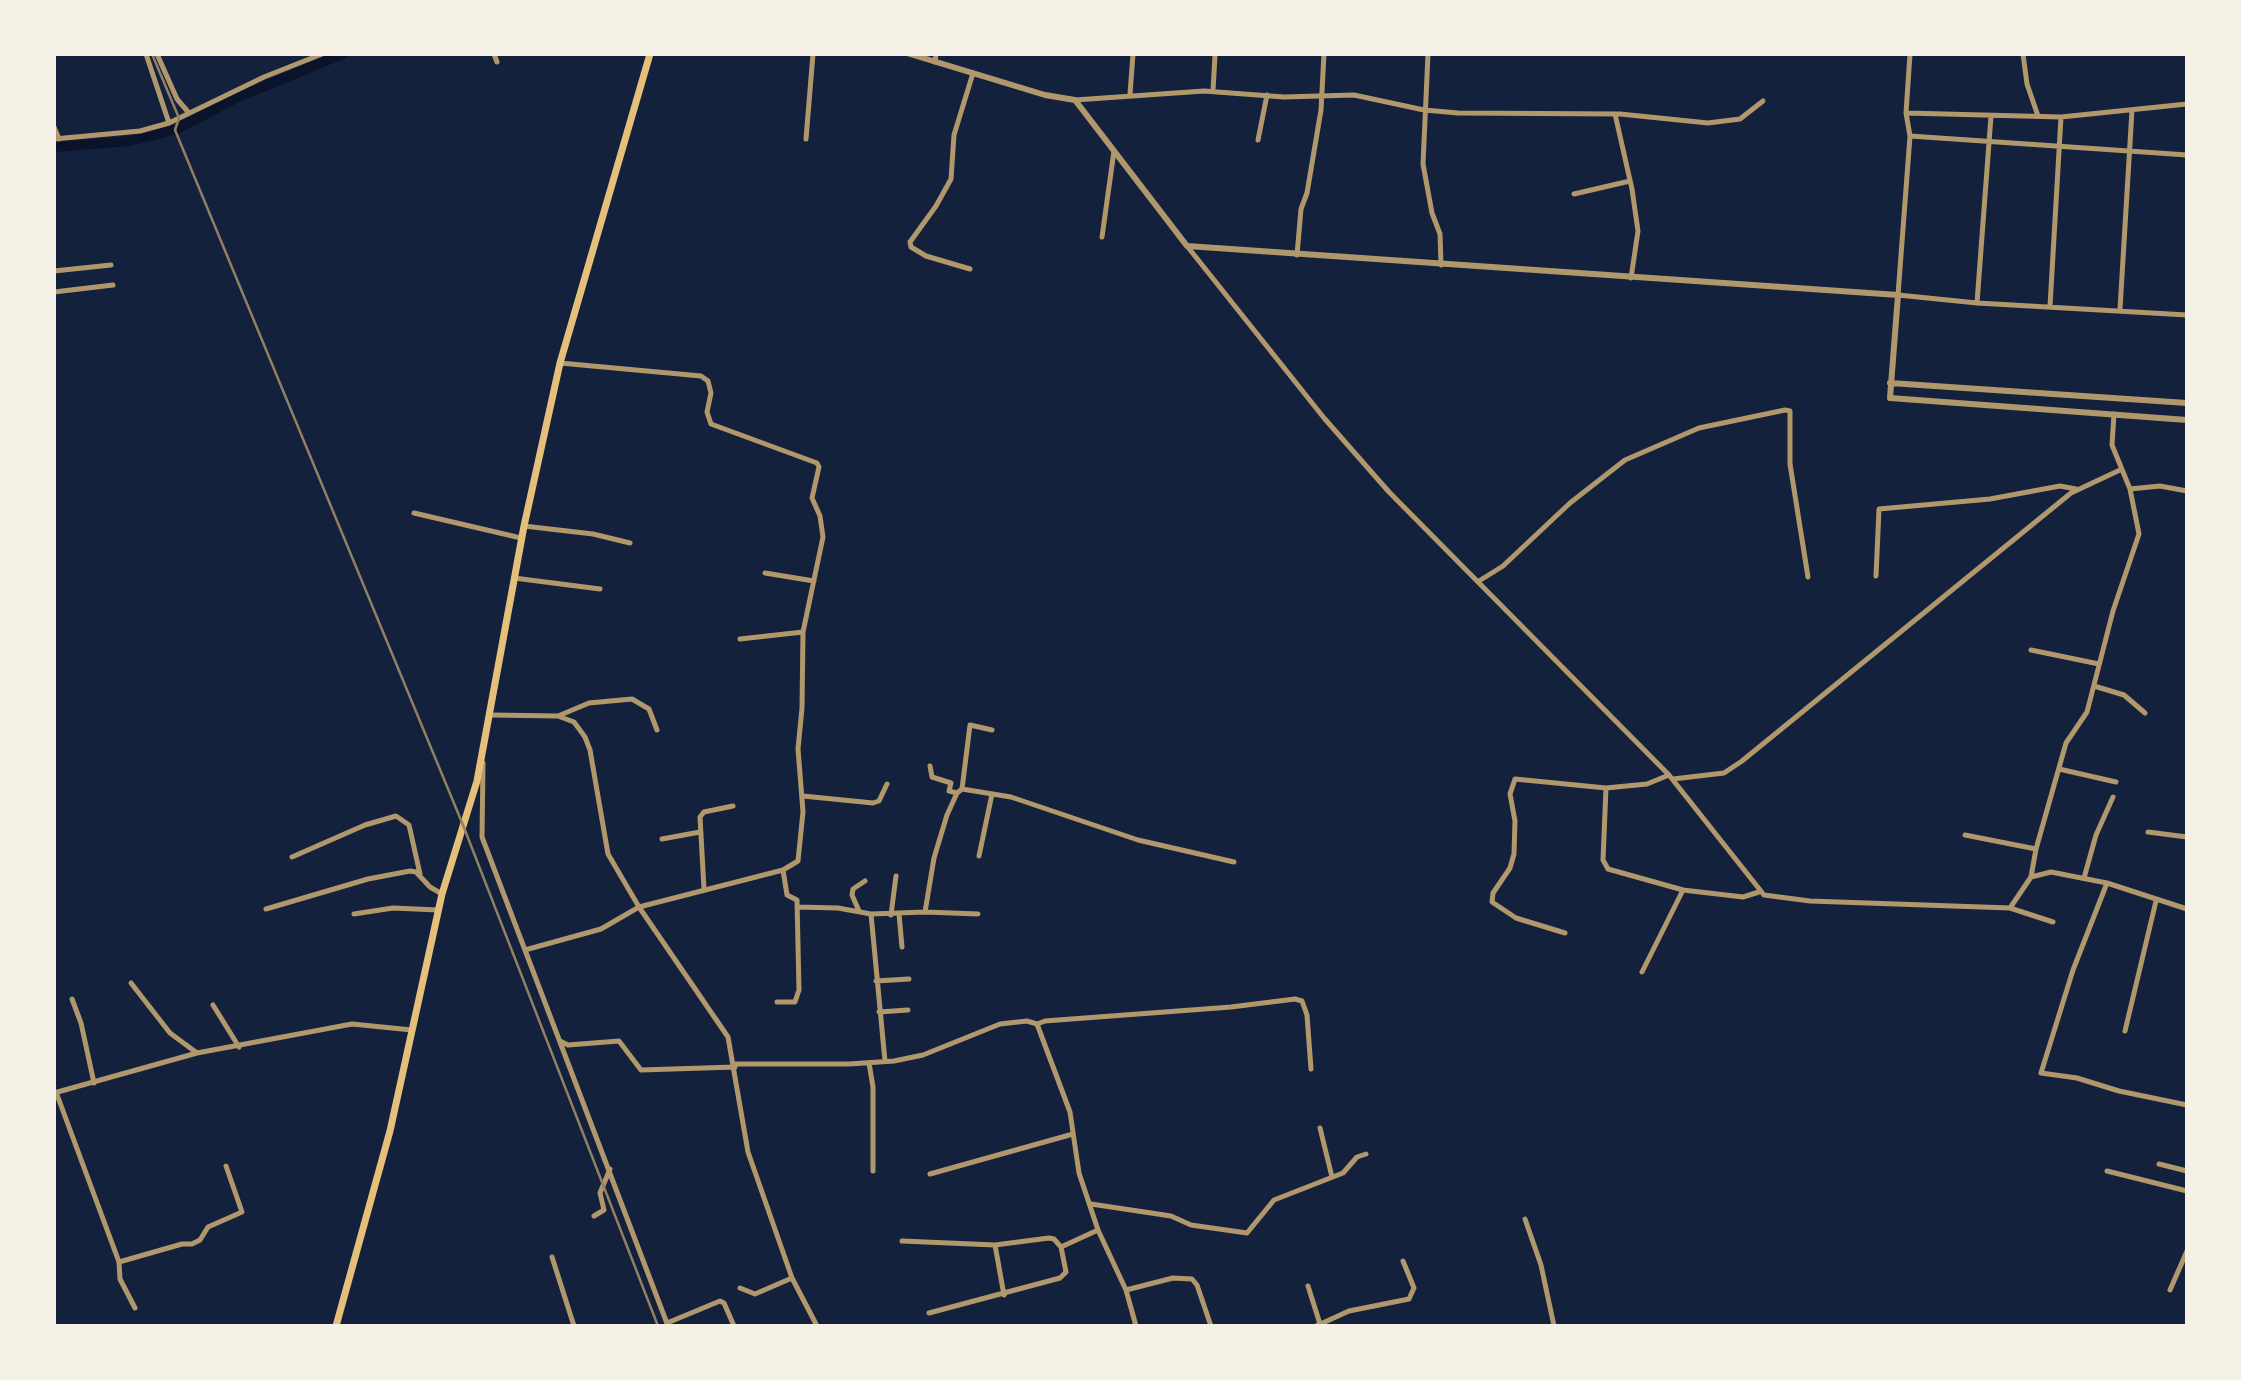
<!DOCTYPE html>
<html>
<head>
<meta charset="utf-8">
<style>
	body { margin:0 }
	#map { position:relative; width:2241px; height:1380px; overflow:hidden; background:#14213d; font-family:"Public Sans",sans-serif }
	canvas { display:block }
	.frame { position:absolute; inset:0; border:56px solid #f6f1e7; pointer-events:none }
</style>
</head>
<body>
<div id="map">
<canvas width="2241" height="1380"></canvas>
<div class="frame"></div>
</div>
<script>
const c = document.querySelector('canvas').getContext('2d');
c.lineJoin = 'round';
const poly = rows => new Path2D(rows.map(r => 'M' + r).join(''));
function stroke(path, color, width, dash) { c.strokeStyle = color; c.lineWidth = width; c.lineCap = dash ? 'butt' : 'round'; c.setLineDash(dash || []); c.stroke(path); }
const canal = poly([
	[54,147,130,141,175,130,236,98,343,54]
]);
const minor = poly([
	[146,54,169,123],
	[157,54,177,99,189,113],
	[494,54,497,62],
	[1428,54,1423,164,1432,213,1440,234,1441,265],
	[1910,54,1906,113,1910,136,1898,295,1977,303,2187,315],
	[2023,54,2027,84,2038,116],
	[935,62,936,54],
	[1213,91,1215,55],
	[1130,94,1133,54],
	[1075,100,1204,91,1284,97,1354,95,1424,110,1458,113,1620,114,1708,123,1740,119,1763,101],
	[1906,113,2061,117,2187,104],
	[1615,114,1632,189,1638,231,1631,278],
	[54,127,59,139],
	[1910,136,2187,155],
	[54,139,140,131,169,123,264,77,322,54],
	[806,139,813,54],
	[1258,140,1267,95],
	[1574,194,1630,181],
	[1102,237,1114,151],
	[1187,246,1324,418,1389,492,1669,775,1764,895,1810,901,2010,908,2031,877,2051,872,2107,883,2187,909],
	[1297,255,1301,209,1307,193,1321,110,1324,54],
	[970,269,926,256,911,247,910,242,936,206,951,179,954,135,973,73],
	[54,271,111,265],
	[54,292,113,285],
	[1977,303,1991,116],
	[2050,306,2061,117],
	[2120,309,2132,110],
	[2130,489,2160,486,2187,491],
	[414,513,521,538],
	[524,526,593,534,630,543],
	[765,573,814,581],
	[1876,576,1879,509,1990,499,2060,486,2076,489],
	[514,578,600,589],
	[1479,581,1503,566,1570,503,1625,460,1699,428,1785,410,1790,411,1790,464,1808,577],
	[740,639,803,632],
	[2031,650,2099,664],
	[2094,686,2124,695,2145,713],
	[491,715,558,716,574,722,585,737,590,750,608,854,639,907,728,1037,748,1152,792,1278,817,1326],
	[558,716,589,703,632,699,649,709,657,730],
	[483,763,482,837,668,1326],
	[930,766,932,777,951,783,949,791,957,793],
	[2059,769,2116,782],
	[1673,779,1724,773,1742,761,2071,493,2120,470],
	[1606,788,1603,860,1608,869,1683,890,1743,897,1759,892],
	[962,789,970,725,992,730],
	[803,796,873,803,879,801,887,784],
	[2148,832,2187,837],
	[1965,835,2036,849],
	[662,839,700,832],
	[979,856,992,794],
	[292,857,365,825,396,816,409,825,420,874],
	[2031,877,2036,849,2066,743,2087,712,2113,611,2139,534,2130,489,2112,445,2114,414],
	[2084,878,2096,835,2113,797],
	[2107,883,2073,970,2041,1073,2077,1078,2119,1091,2187,1105],
	[704,889,700,817,704,812,733,806],
	[797,907,838,908,871,914,925,912,934,858,947,815,957,793,962,789,1011,797,1138,840,1234,862],
	[2010,908,2053,922],
	[266,909,368,879,410,871,416,872,430,887,442,894],
	[859,911,852,895,853,889,865,881],
	[925,912,978,914],
	[354,914,393,908,438,910],
	[871,914,885,1061],
	[899,914,902,947],
	[891,915,896,876],
	[1565,933,1516,918,1492,902,1493,893,1510,868,1514,854,1515,821,1510,794,1515,779,1606,788,1647,784,1669,775],
	[525,950,601,929,639,907,783,870,798,861,803,812,798,749,802,708,803,632,823,537,820,516,812,498,819,467,817,463,711,424,707,412,711,393,708,381,701,376,560,363],
	[1642,972,1683,890],
	[876,981,909,979],
	[131,983,170,1033,197,1053],
	[72,999,81,1023,94,1083],
	[777,1002,795,1002,799,990,797,900,787,895,783,870],
	[213,1005,239,1047],
	[879,1012,908,1010],
	[1037,1024,1045,1021,1231,1007,1295,999,1302,1001,1307,1015,1311,1069],
	[2125,1031,2156,901],
	[560,1041,568,1045,619,1041,641,1070,735,1067],
	[869,1063,873,1087,873,1171],
	[734,1064,849,1064,894,1061,923,1055,1000,1024,1027,1021,1037,1024,1070,1112,1079,1173,1098,1230,1126,1290,1136,1326],
	[56,1092,119,1262,120,1279,135,1308],
	[54,1093,197,1053,352,1024,412,1030],
	[1320,1128,1332,1177],
	[2159,1164,2187,1171],
	[2107,1171,2187,1191],
	[930,1174,1073,1134],
	[1091,1204,1171,1216,1191,1225,1247,1233,1274,1200,1343,1173,1357,1157,1366,1154],
	[594,1216,604,1210,600,1193,610,1169],
	[1525,1219,1541,1265,1554,1326],
	[902,1241,995,1245,1049,1238,1054,1239,1061,1247,1098,1230],
	[995,1245,1004,1295],
	[552,1257,574,1326],
	[119,1262,182,1244,192,1244,200,1240,208,1227,242,1212,226,1166],
	[1308,1286,1320,1324],
	[740,1288,755,1294,792,1278],
	[1126,1290,1173,1278,1192,1279,1197,1285,1211,1326],
	[2170,1290,2187,1251],
	[929,1313,1060,1278,1066,1272,1061,1247],
	[667,1323,720,1301,724,1303,734,1326],
	[1316,1326,1349,1311,1409,1299,1414,1288,1403,1261]
]);
const tertiary = poly([
	[910,54,1045,95,1075,100,1187,246,1898,295,1890,398,2187,420],
	[1890,383,2187,403]
]);
const secondary = poly([
	[336,1326,390,1131,442,894,477,781,524,526,560,363,650,54]
]);
const rail = poly([
	[152,54,179,118,175,130,463,825,658,1326]
]);
stroke(canal, '#0b132b', 10);
stroke(minor, '#b1986c', 5);
stroke(tertiary, '#b1986c', 6);
stroke(secondary, '#e5c07b', 7);
stroke(rail, '#918062', 2.5);
</script>
</body>
</html>
